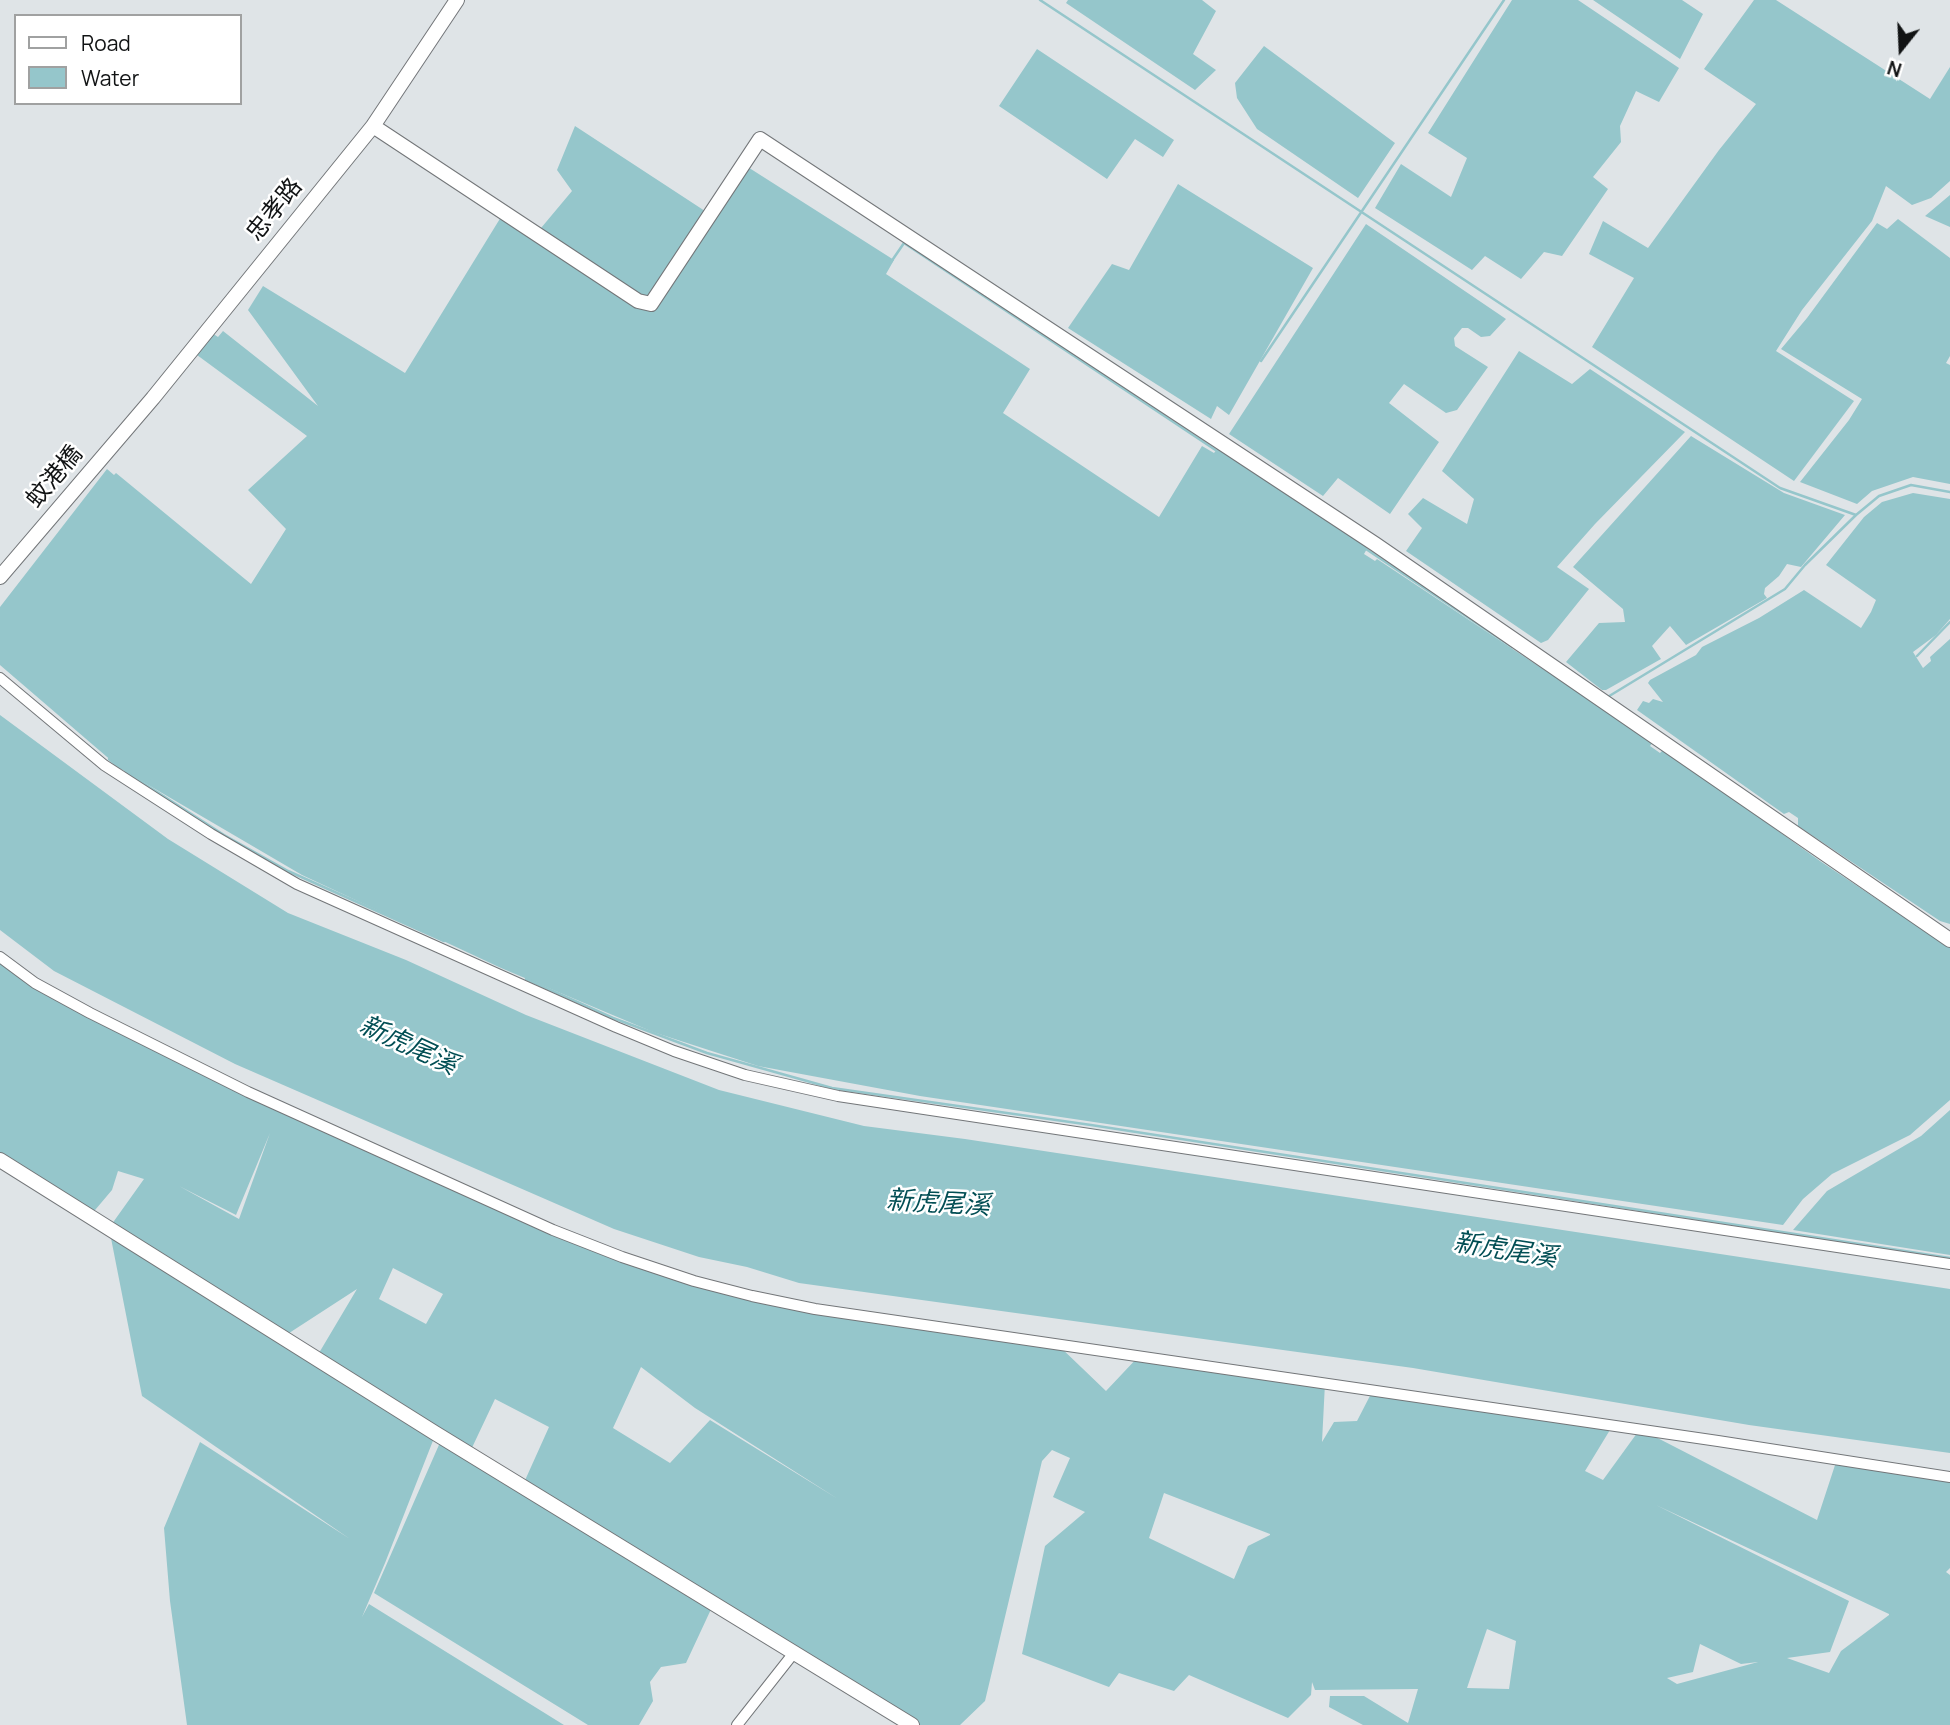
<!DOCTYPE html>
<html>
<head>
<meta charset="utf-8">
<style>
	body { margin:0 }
	#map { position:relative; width:1950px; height:1725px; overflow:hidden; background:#dfe4e7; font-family:Manrope,sans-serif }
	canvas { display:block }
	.legend { position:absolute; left:14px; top:14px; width:228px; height:91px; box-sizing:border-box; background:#fff; border:2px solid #a0a1a1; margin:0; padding:9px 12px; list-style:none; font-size:21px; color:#111314 }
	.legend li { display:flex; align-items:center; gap:14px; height:35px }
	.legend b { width:35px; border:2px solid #a0a1a1 }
	.north { position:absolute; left:1866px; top:14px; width:70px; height:70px; -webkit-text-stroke:5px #fff; paint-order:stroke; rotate:198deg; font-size:19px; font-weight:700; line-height:28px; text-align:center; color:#111314 }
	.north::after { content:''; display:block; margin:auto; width:24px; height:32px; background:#111314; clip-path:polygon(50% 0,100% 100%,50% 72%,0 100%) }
</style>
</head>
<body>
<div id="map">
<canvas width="1950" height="1725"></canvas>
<ul class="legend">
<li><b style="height:9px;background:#fff"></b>Road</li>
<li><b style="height:19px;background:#95c6cb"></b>Water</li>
</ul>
<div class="north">N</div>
</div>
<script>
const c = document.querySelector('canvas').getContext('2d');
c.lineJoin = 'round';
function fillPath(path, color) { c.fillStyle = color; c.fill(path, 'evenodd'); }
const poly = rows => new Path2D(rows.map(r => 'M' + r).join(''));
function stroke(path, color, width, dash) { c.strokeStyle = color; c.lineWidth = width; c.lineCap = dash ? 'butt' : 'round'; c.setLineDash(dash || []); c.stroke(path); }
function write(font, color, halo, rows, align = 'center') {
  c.font = font + ' Manrope,"Noto Sans TC",sans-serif'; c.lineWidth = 5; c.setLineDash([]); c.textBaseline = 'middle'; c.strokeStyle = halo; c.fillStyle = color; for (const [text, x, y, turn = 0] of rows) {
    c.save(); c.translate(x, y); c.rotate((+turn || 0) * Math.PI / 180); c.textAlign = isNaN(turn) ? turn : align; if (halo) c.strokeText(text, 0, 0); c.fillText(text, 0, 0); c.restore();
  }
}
const water = poly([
	[1068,0,1202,0,1216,11,1193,54,1216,70,1195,90,1066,3],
	[1512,0,1578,0,1679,68,1659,102,1636,91,1620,126,1621,142,1593,177,1608,189,1562,256,1544,252,1521,279,1485,256,1472,270,1375,208,1401,164,1451,197,1467,158,1428,133],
	[1593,0,1682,0,1703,14,1680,59],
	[1754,0,1776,0,1930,99,1950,67,1950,181,1931,198,1912,205,1886,186,1872,221,1802,310,1776,351,1854,401,1794,481,1592,347,1634,278,1589,254,1603,221,1648,248,1719,150,1756,104,1704,69],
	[1264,46,1395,143,1358,198,1257,129,1237,98,1235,83],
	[1037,49,1174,140,1163,157,1135,139,1107,179,999,106],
	[575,126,708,213,743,164,894,260,886,274,1030,369,1003,413,1159,517,1202,446,1214,453,1218,448,1368,547,1364,554,1375,561,1377,559,1653,742,1650,746,1660,753,1664,749,1820,861,1950,948,1950,1100,1910,1135,1832,1174,1803,1199,1783,1225,920,1096,758,1066,653,1032,501,968,302,875,121,769,0,665,0,607,107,469,114,475,116,473,251,584,286,529,248,490,307,436,197,355,206,329,218,337,223,331,318,406,248,310,263,286,405,373,501,217,536,234,572,191,557,170],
	[1178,184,1313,268,1229,415,1217,406,1211,419,1068,328,1112,264,1129,270],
	[1950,195,1950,227,1925,216],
	[1898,219,1950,258,1950,356,1946,363,1950,365,1950,484,1913,477,1872,491,1857,504,1800,482,1849,420,1862,399,1781,349,1807,318,1877,223,1887,229],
	[1366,224,1506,319,1490,336,1481,337,1468,328,1462,328,1454,338,1455,346,1488,367,1457,410,1446,413,1404,384,1389,403,1439,442,1390,514,1338,478,1323,496,1229,434],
	[1519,351,1572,384,1590,369,1685,432,1595,524,1557,567,1589,589,1548,640,1541,643,1406,551,1422,528,1408,514,1423,498,1467,524,1474,499,1442,471],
	[1691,436,1784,493,1845,515,1801,567,1787,564,1779,576,1765,588,1764,594,1767,598,1686,645,1670,626,1652,646,1661,659,1606,690,1602,690,1566,662,1599,623,1625,622,1623,609,1573,567],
	[1913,493,1950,499,1950,619,1936,635,1913,652,1923,668,1931,661,1930,657,1950,639,1950,924,1940,921,1798,826,1798,818,1789,812,1784,814,1637,710,1643,701,1649,703,1653,699,1663,702,1648,683,1650,680,1696,655,1702,647,1759,618,1804,590,1861,628,1871,612,1876,600,1826,565,1864,517,1882,502],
	[0,715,168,839,288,913,406,960,526,1015,719,1090,864,1126,965,1139,1950,1289,1950,1453,1749,1425,1413,1368,799,1283,747,1267,699,1257,614,1229,235,1064,54,971,0,930],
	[0,954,44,987,281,1107,492,1202,678,1277,810,1307,1057,1344,1106,1391,1139,1356,1325,1383,1322,1442,1334,1422,1357,1421,1373,1390,1613,1425,1585,1471,1603,1480,1640,1429,1817,1520,1837,1459,1950,1476,1950,1568,1946,1572,1950,1575,1950,1725,1363,1725,1329,1707,1330,1696,1364,1696,1408,1723,1418,1689,1315,1690,1312,1682,1311,1695,1288,1718,1189,1675,1174,1691,1119,1673,1109,1687,1022,1654,1045,1546,1085,1512,1053,1497,1070,1458,1052,1450,1042,1461,985,1701,960,1725,908,1725,713,1605,686,1663,661,1667,650,1682,653,1701,639,1725,588,1725,374,1593,442,1438,436,1433,385,1563,362,1617,369,1604,564,1725,187,1725,170,1601,164,1528,200,1442,350,1539,142,1396,109,1228,144,1179,118,1171,112,1190,90,1216,0,1160],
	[270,1133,239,1219,179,1186,236,1215],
	[393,1268,443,1294,426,1324,379,1299],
	[357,1289,316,1358,283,1337],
	[641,1367,695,1408,838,1499,710,1420,670,1463,613,1428],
	[495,1399,549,1427,522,1487,469,1454],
	[1164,1493,1270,1534,1270,1535,1248,1546,1234,1579,1149,1538],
	[1656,1505,1889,1614,1889,1615,1841,1651,1829,1673,1787,1658,1830,1652,1849,1601],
	[1487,1629,1516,1641,1509,1689,1467,1688],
	[1700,1644,1741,1664,1758,1662,1677,1684,1667,1678,1693,1672],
	[1950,1110,1950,1255,1793,1230,1827,1191,1921,1136]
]);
const stream = poly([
	[1040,0,1780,488,1856,515],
	[891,262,904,243,1217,451],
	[1261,361,1504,0],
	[1366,549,1512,647],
	[1917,656,1950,622],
	[1606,698,1785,589,1805,565,1856,515,1879,496,1911,485,1950,492],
	[109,759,120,768],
	[126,772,224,835,288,871,444,941],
	[526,979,613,1018,707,1053,832,1088,1091,1125,1950,1258]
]);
const street = poly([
	[0,678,104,765,211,834,297,884,616,1027,674,1051,745,1075,838,1096,1950,1264],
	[0,957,35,983,90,1013,248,1092,553,1230,622,1257,694,1281,752,1296,815,1309,1718,1441,1950,1477],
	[737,1725,793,1654]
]);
const secondary = poly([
	[373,126,638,301,651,304,760,139,1375,544,1950,940],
	[0,577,153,398,373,126,457,0],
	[0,1160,435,1433,912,1725]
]);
const streetNames = [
	["忠孝路",275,210,-51],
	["蚊港橋",55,477,-50]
];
const waterNames = [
	["新虎尾溪",408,1046,25],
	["新虎尾溪",938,1204,3],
	["新虎尾溪",1505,1251,9]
];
fillPath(water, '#95c6cb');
stroke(stream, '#95c6cb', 2.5);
stroke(street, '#737679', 12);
stroke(secondary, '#737679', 16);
stroke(street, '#fff', 10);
stroke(secondary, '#fff', 14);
write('24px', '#111314', '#fff', streetNames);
write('italic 26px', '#024e54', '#fff', waterNames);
</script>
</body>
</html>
